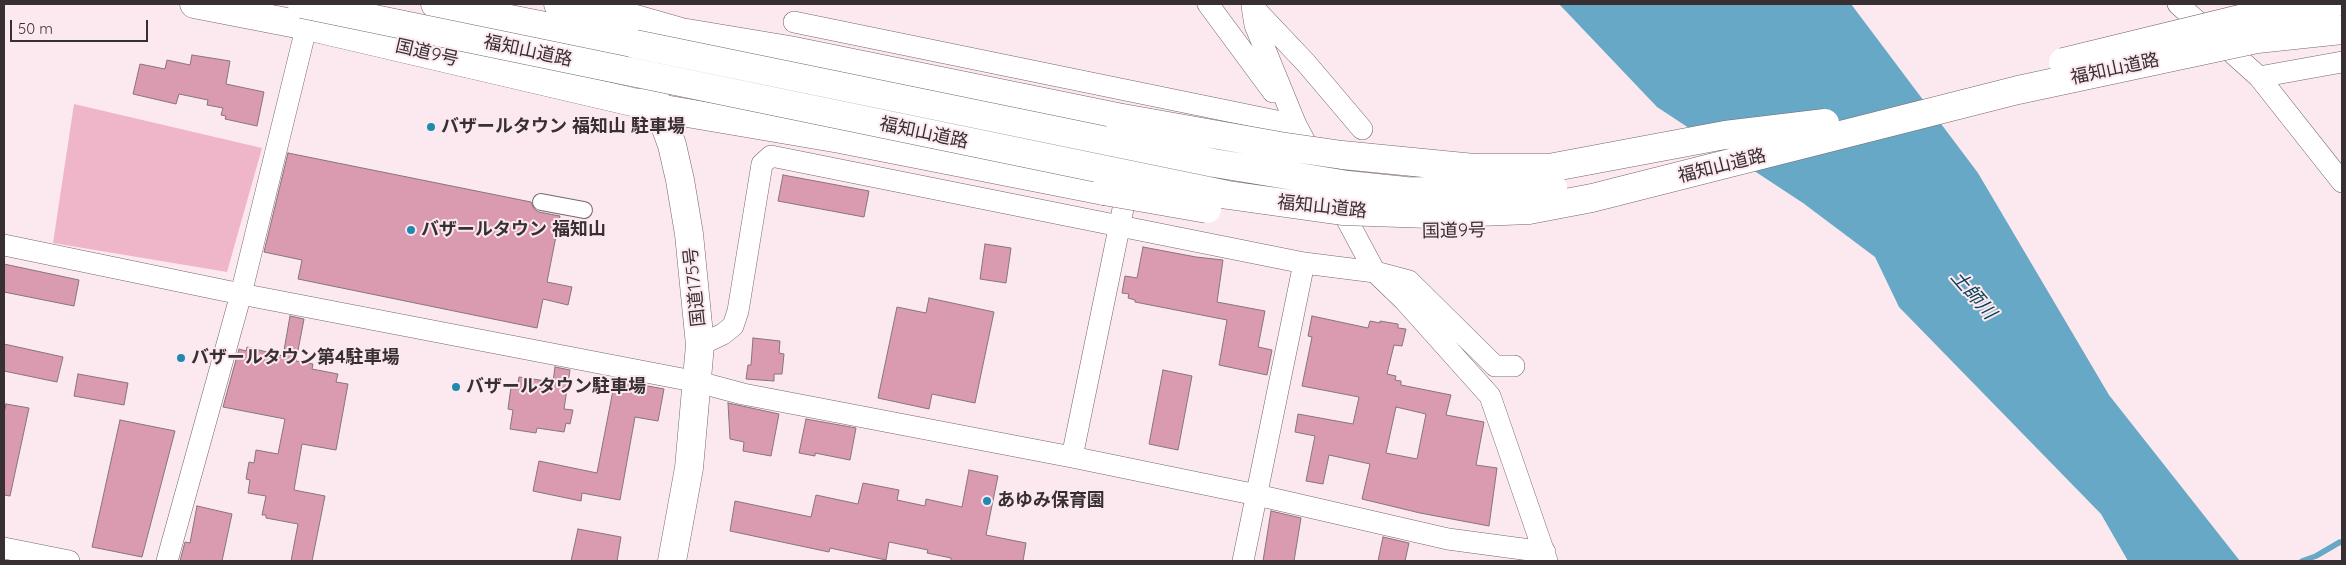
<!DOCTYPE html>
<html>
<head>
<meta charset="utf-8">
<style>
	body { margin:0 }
	#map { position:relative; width:2346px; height:565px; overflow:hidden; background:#fce9ef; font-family:Quicksand,sans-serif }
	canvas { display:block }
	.frame { position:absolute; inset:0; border:5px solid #372f31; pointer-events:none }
	.scale { position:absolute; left:10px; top:20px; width:138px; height:22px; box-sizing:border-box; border:2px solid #372f31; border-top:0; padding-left:6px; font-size:15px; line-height:18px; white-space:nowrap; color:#372f31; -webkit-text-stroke:4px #fce9ef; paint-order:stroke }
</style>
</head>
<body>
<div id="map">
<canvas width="2346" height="565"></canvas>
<div class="frame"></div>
<div class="scale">50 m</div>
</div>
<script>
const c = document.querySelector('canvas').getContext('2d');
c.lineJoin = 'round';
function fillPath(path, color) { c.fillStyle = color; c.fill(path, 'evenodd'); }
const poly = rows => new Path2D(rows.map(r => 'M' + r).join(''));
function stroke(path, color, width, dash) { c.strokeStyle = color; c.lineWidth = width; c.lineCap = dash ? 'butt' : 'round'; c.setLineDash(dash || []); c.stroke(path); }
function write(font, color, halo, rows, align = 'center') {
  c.font = font + ' Quicksand,"Noto Sans JP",sans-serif'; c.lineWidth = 4; c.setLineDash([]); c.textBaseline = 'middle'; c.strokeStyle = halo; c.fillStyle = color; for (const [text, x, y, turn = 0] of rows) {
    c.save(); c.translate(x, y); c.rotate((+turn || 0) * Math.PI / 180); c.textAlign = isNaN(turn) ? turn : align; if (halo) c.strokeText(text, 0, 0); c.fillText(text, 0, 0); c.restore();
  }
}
const green = poly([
	[74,104,262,148,227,272,53,243]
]);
const water = poly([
	[1559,4,1851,4,1978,173,2109,395,2240,561,2128,561,2101,514,1899,307,1875,257,1803,203,1657,107]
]);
const stream = poly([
	[2302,561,2316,556,2340,542,2342,543]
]);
const building = poly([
	[192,55,230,61,226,84,264,92,257,126,225,119,226,116,221,115,223,108,207,105,208,100,179,94,176,104,133,94,140,64,165,69,167,60,190,65,192,55],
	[288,153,531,202,534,209,539,212,560,216,547,282,572,287,568,305,543,299,537,328,298,279,302,260,264,252,288,153],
	[783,175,869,191,864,217,778,201,783,175],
	[985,244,1011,248,1006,283,980,279,985,244],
	[1143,247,1196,257,1223,260,1217,302,1265,311,1258,347,1272,350,1267,375,1219,365,1227,320,1135,302,1135,300,1128,298,1129,294,1122,293,1125,276,1137,278,1143,247],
	[4,264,79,280,74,306,4,292,4,264],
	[929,298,994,312,975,403,932,394,929,409,878,398,897,307,926,313,929,298],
	[290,316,304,319,296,361,313,364,312,369,338,374,336,382,348,384,336,450,302,444,294,490,325,496,312,561,291,561,298,524,266,518,266,515,262,515,266,496,248,493,250,480,246,479,249,462,254,463,256,450,278,454,285,419,223,407,239,349,246,351,247,347,283,356,290,316],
	[1312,316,1368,328,1370,321,1380,323,1380,321,1398,324,1398,328,1406,329,1402,346,1394,345,1387,374,1396,376,1395,380,1401,381,1401,385,1451,395,1446,415,1484,422,1476,465,1497,468,1489,526,1420,513,1362,499,1370,464,1329,455,1323,484,1306,481,1315,436,1295,432,1298,414,1353,424,1359,397,1302,386,1312,337,1308,336,1312,316],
	[1396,407,1426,414,1417,459,1386,453,1396,407],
	[753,338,780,341,779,353,784,354,782,374,774,374,774,381,746,379,748,365,751,365,753,338],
	[4,344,63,357,57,382,4,371,4,344],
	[555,367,570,370,564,409,573,410,570,424,566,423,564,432,537,428,536,433,510,429,513,410,508,409,511,387,517,388,519,377,553,382,555,367],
	[1163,370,1192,376,1178,450,1149,444,1163,370],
	[78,374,128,383,124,405,74,396,78,374],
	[615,380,664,389,658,421,635,417,620,500,582,493,581,501,533,491,539,461,597,473,615,380],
	[728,403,779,414,771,456,743,451,744,442,730,439,728,403],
	[6,404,29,408,10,496,4,495,4,413,6,404],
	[806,419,856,428,850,460,815,453,815,456,799,453,806,419],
	[120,420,175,431,142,557,92,547,120,420],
	[969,470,998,476,986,535,1026,543,1023,561,951,561,951,558,927,553,928,550,889,542,886,560,830,548,829,552,730,531,735,501,811,517,816,495,858,504,863,483,899,490,897,500,925,506,926,499,962,507,969,470],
	[197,506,232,514,222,561,180,561,185,542,190,543,197,506],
	[1271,511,1301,518,1294,561,1263,561,1271,511],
	[578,529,621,537,617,561,571,561,578,529],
	[1383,537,1409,543,1405,561,1378,561,1383,537]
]);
const pedestrian = poly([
	[541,202,584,210]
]);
const minor = poly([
	[1208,4,1273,92],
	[2178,4,2259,77,2342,182],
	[1252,6,1255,25,1296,125,1375,272,1404,300,1490,396,1547,561],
	[1252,6,1306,63,1362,129],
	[794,22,1296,125],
	[2259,77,2342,62],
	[4,245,241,294,698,382,743,394,1072,457,1257,495,1448,539,1545,552],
	[700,345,723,334,733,326,738,311,762,164,771,156,1304,263,1375,272,1409,281,1495,366,1514,366],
	[1072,457,1139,131],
	[4,548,69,561],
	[167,561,241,294,310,12],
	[1243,561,1304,263]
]);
const trunk = poly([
	[194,4,307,26,658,108,840,139,1104,191],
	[435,4,635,44],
	[558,4,632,18,681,32,789,50,1117,117],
	[653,92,672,145,680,180,689,234,700,345,689,468,672,561]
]);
const trunkBridge = poly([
	[302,4,1228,195,1342,211,1429,214,1529,210,1592,198,2018,90,2257,39,2342,30],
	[635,44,1214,163,1348,185,1406,191,1529,192,1553,188],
	[2063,62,2260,14,2332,4],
	[1117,117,1280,146,1342,155,1474,168,1549,168,1725,135,1825,123],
	[1104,191,1207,209]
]);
const markers = [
	[431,127,5,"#1f89b0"],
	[411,230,5,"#1f89b0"],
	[181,358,5,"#1f89b0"],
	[456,387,5,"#1f89b0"],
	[987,501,5,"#1f89b0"]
];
const streetNames = [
	["福知山道路",528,51,12],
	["国道9号",427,53,13],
	["福知山道路",2115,69,-12],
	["福知山道路",924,133,12],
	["福知山道路",1722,166,-14],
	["福知山道路",1322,207,6],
	["国道9号",1454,231,-1],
	["国道175号",695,287,-96]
];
const poiNames = [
	["バザールタウン 福知山 駐車場",441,127],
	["バザールタウン 福知山",421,230],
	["バザールタウン第4駐車場",191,358],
	["バザールタウン駐車場",466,387],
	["あゆみ保育園",997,501]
];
const waterNames = [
	["土師川",1973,295,49]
];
fillPath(green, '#efb6c9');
fillPath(water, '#66a8c6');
stroke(stream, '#66a8c6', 5.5);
fillPath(building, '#da9ab0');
stroke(building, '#86757a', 1);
stroke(pedestrian, '#76666b', 18);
stroke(minor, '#76666b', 22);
stroke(trunk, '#76666b', 29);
stroke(pedestrian, '#fff', 16);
stroke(minor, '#fff', 21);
stroke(trunk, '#fff', 28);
stroke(trunkBridge, '#76666b', 29, []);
stroke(trunkBridge, '#fff', 28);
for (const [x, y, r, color] of markers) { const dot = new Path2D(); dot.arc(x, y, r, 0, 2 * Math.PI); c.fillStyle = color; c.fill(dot); stroke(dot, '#fce9ef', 2); }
write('18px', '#372f31', '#fce9ef', streetNames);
write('bold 18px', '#372f31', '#fce9ef', poiNames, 'left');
write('italic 19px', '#074257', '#fce9ef', waterNames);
</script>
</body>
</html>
